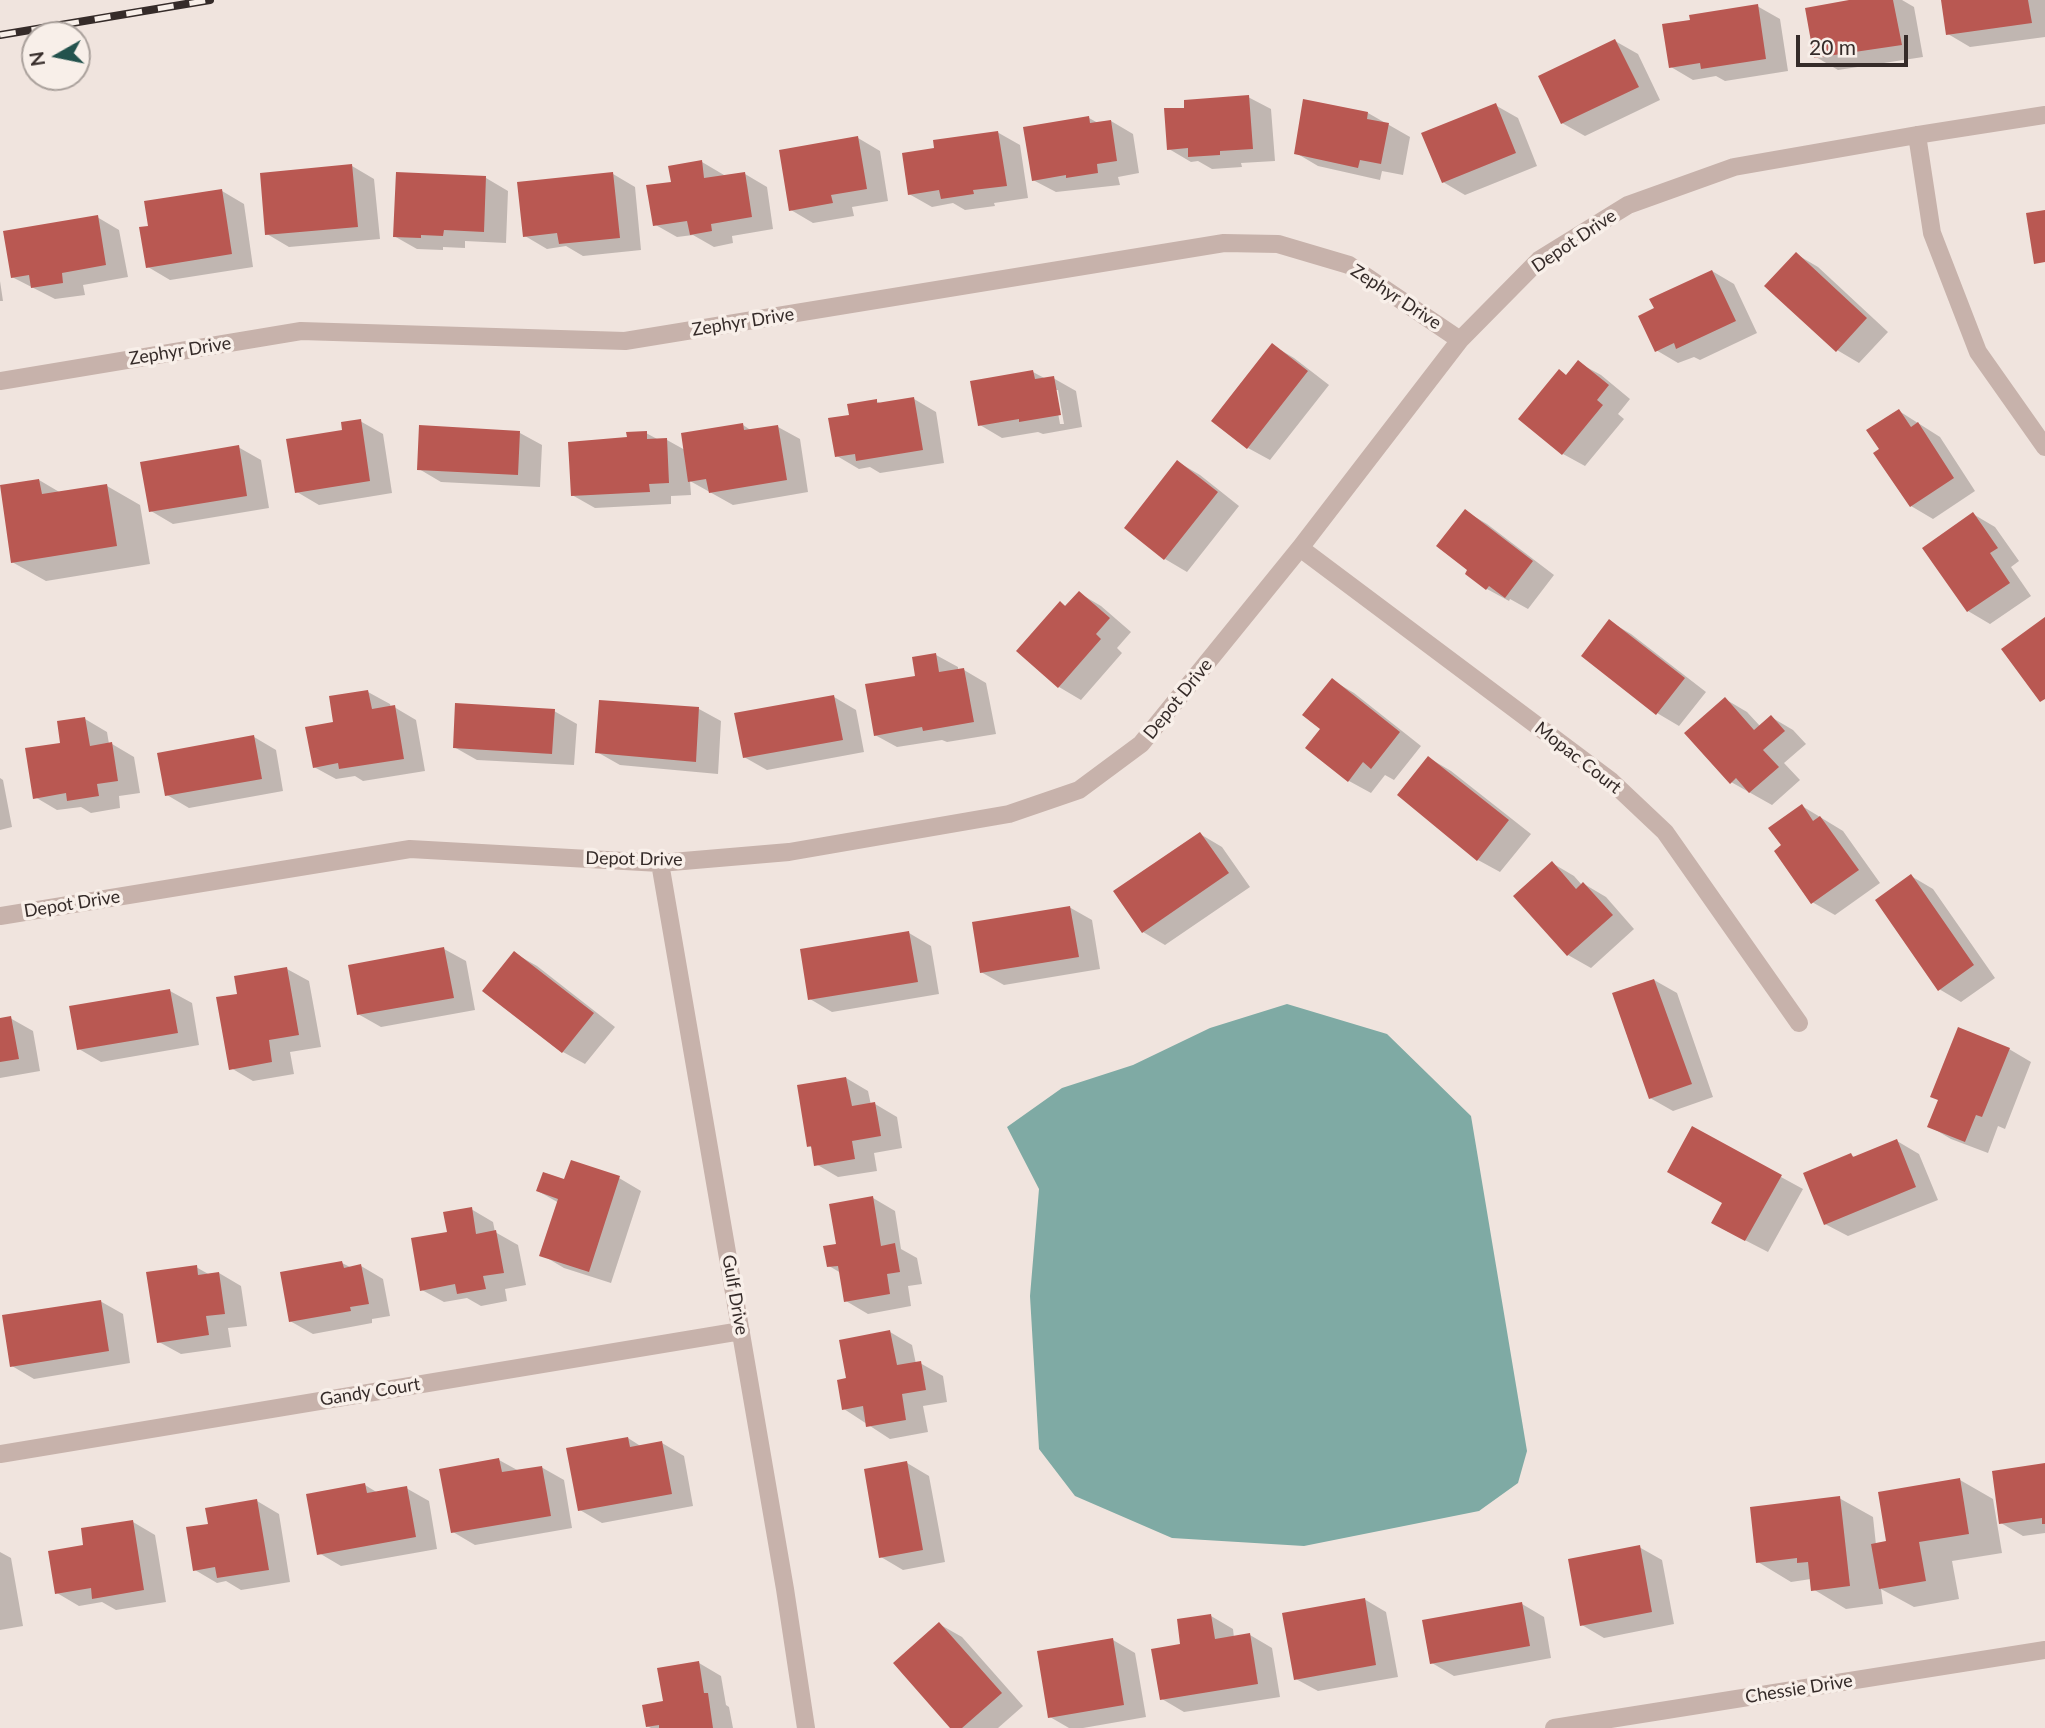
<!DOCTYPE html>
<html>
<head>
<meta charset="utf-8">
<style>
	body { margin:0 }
	#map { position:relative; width:2045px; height:1728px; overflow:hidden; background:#f0e4de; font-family:Lato,sans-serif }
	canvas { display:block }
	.north { position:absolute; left:21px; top:21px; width:70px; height:70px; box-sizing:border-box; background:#f8efe9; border:2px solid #aaa19c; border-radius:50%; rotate:261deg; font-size:19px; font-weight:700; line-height:28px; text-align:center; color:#352b29 }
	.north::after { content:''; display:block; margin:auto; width:24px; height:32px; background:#23524d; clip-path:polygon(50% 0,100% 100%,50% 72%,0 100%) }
	.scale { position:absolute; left:1796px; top:35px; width:112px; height:32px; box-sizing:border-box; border:4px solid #352b29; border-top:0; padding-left:9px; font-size:21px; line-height:24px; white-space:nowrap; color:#352b29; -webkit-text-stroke:5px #f8efe9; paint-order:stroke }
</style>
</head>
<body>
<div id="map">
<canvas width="2045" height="1728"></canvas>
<div class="north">N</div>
<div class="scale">20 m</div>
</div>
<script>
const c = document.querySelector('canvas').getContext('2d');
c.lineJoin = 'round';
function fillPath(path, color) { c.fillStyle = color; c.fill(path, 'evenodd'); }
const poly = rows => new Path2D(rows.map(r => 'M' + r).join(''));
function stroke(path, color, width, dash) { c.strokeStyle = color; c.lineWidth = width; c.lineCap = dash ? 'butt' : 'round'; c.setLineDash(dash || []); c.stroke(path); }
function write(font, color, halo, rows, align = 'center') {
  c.font = font + ' Lato,sans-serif'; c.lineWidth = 7; c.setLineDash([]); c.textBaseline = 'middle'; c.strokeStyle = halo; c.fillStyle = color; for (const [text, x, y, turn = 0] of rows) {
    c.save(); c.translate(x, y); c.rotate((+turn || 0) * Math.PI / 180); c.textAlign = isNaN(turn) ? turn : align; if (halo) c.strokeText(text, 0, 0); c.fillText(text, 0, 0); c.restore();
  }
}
const water = poly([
	[1287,1004,1387,1034,1471,1116,1527,1451,1518,1483,1479,1511,1304,1546,1172,1538,1075,1496,1039,1449,1030,1296,1039,1189,1007,1127,1062,1088,1133,1065,1210,1028]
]);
const shadow = poly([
	[1859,0,1902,0,1914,7,1923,57,1838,70,1816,57],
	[1943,0,2045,0,2045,37,1970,47,1948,34],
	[1757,6,1780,19,1788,71,1725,81,1716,76,1693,80,1671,67,1692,21],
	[1615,41,1638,54,1660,100,1585,136,1562,123],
	[1248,97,1271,109,1275,161,1241,163,1242,167,1212,169,1198,161,1191,162,1169,149,1186,110],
	[1495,105,1518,118,1537,166,1465,195,1443,182],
	[1368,113,1410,137,1403,175,1382,171,1380,180,1318,166,1296,153],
	[1089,118,1098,123,1111,121,1133,134,1139,173,1118,177,1120,185,1056,192,1033,180],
	[997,132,1020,145,1028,198,994,203,995,206,965,210,953,203,932,207,909,194,936,150],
	[858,138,880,151,888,201,852,207,854,216,813,223,791,210],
	[702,162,724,175,724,177,745,174,767,187,773,229,732,236,733,243,714,247,693,235,677,237,654,224,673,184],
	[352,166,374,179,380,239,289,247,267,234],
	[613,174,635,187,641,250,583,256,566,246,547,249,525,236],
	[486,178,508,191,506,243,465,241,465,248,443,247,443,250,417,249,394,236],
	[222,191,244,204,253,267,170,280,148,267,150,227],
	[97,217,119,230,128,277,83,285,85,295,55,299,12,277],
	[1796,254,1818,267,1888,332,1859,363,1837,350],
	[1712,271,1734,284,1757,333,1700,360,1694,357,1678,363,1656,350,1656,308],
	[0,281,3,301,0,301],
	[1272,345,1294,358,1329,385,1270,460,1248,448,1213,421],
	[1579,363,1601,375,1630,399,1618,414,1624,419,1585,466,1563,454,1567,376],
	[1033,372,1046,379,1053,378,1076,391,1082,427,1043,434,1038,432,1002,438,980,425],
	[1054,390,1058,390,1064,424,1060,424],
	[914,399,936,412,944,463,880,473,870,467,859,469,837,456,851,416,876,401,882,404],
	[1899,411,1940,437,1975,491,1933,519,1911,506,1881,449],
	[360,421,383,434,392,493,319,505,297,492,344,431],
	[743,425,752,431,778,427,800,439,808,492,733,505,690,481,691,495,671,496,671,504,595,508,572,495,628,439,646,433,659,440,667,440,685,450],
	[520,433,542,445,540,487,441,482,419,469],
	[238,447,261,460,269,508,173,524,151,511],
	[1178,462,1200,475,1239,506,1187,572,1165,559,1126,528],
	[39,480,61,493,107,486,140,505,150,564,46,581,12,562],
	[1465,511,1487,524,1554,575,1528,609,1510,599,1509,601,1487,589],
	[1973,514,1995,527,2019,561,2011,567,2031,596,1990,624,1968,611],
	[1079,593,1101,606,1131,632,1117,648,1122,653,1081,700,1059,687,1061,603,1067,607],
	[1609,621,1631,634,1706,692,1679,726,1657,713],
	[936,655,958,667,958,671,964,670,986,683,996,734,947,742,942,740,897,747,875,735],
	[1332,680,1354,693,1421,746,1394,780,1385,775,1371,793,1349,781,1322,729],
	[368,692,390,704,391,708,394,707,416,720,425,771,363,781,355,776,336,779,314,767,335,724],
	[834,697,856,710,864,752,767,770,744,757],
	[1725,699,1747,712,1760,726,1771,717,1793,730,1806,744,1784,763,1800,780,1772,805,1731,782],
	[699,709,721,721,718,774,620,765,597,752],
	[554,711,577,724,574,765,477,760,454,747],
	[85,719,107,732,109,744,112,744,134,757,140,793,119,796,120,808,91,813,81,807,57,810,35,797,62,744],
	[254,737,276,750,283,791,189,808,167,795],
	[1429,758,1451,771,1531,834,1500,872,1478,860,1399,795],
	[0,778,3,780,12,827,0,830],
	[1802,806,1843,831,1880,883,1835,915,1812,902],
	[1200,834,1222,847,1250,887,1165,945,1143,932],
	[1552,863,1574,876,1582,885,1584,884,1606,897,1634,929,1591,968,1568,955],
	[1911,876,1933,889,1995,978,1961,1002,1939,989],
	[1069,907,1092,920,1100,969,1004,985,981,972],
	[909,933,931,946,939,994,832,1012,810,999],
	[444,949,466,961,475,1010,381,1027,358,1014],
	[514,953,537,966,615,1027,585,1064,563,1052],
	[287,969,309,981,321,1047,290,1052,294,1074,253,1081,231,1068,239,995],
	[1654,980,1677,993,1713,1097,1673,1111,1650,1098],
	[170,991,192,1003,199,1045,101,1062,79,1049],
	[10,1018,33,1031,40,1071,0,1078,0,1020],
	[2009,1049,2031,1062,2005,1129,1998,1126,1988,1153,1951,1139,1929,1126],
	[846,1078,868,1091,871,1105,875,1104,897,1117,902,1148,874,1153,877,1171,838,1177,816,1164,813,1148,808,1146],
	[1897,1141,1919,1154,1938,1200,1848,1236,1825,1224,1851,1155,1856,1158],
	[1781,1177,1803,1189,1768,1252,1735,1235,1724,1202],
	[619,1178,641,1191,611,1283,564,1268,542,1255,559,1203,538,1191,565,1181],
	[873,1198,895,1211,901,1249,917,1258,922,1284,908,1286,911,1306,868,1314,846,1301,841,1273,829,1266],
	[471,1209,493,1222,495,1232,518,1245,526,1285,505,1289,507,1301,481,1306,467,1298,444,1302,422,1290,449,1233],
	[342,1263,352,1268,361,1266,383,1279,390,1316,372,1319,372,1323,313,1334,290,1321],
	[196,1267,210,1275,219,1273,241,1286,247,1326,228,1328,231,1347,181,1354,159,1342],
	[100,1301,123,1314,130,1363,34,1379,12,1366],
	[890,1332,912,1345,916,1364,920,1363,943,1376,947,1402,923,1406,928,1432,890,1439,844,1409,848,1379],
	[628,1438,642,1447,662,1443,684,1456,693,1506,602,1523,580,1510],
	[499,1460,519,1471,541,1467,564,1480,572,1528,475,1545,453,1532],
	[907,1463,929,1476,945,1562,903,1570,881,1557],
	[2045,1465,2045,1533,2023,1536,2001,1523],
	[1960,1480,1993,1499,2002,1553,1952,1561,1959,1599,1914,1607,1881,1589,1883,1604,1846,1609,1813,1589,1811,1579,1791,1582,1758,1562,1839,1498,1873,1517,1876,1545,1888,1543],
	[365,1485,378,1493,406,1488,429,1501,437,1549,341,1566,319,1553],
	[257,1501,279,1514,290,1582,241,1590,226,1581,217,1583,195,1570,211,1525],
	[133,1522,155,1535,166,1602,116,1610,102,1602,79,1606,57,1593,85,1547],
	[1639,1547,1662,1560,1674,1624,1604,1638,1582,1625],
	[0,1552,11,1558,23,1626,0,1630],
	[1364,1599,1386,1612,1398,1677,1318,1691,1296,1679],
	[1522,1604,1544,1617,1551,1658,1454,1676,1432,1663],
	[1211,1616,1233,1629,1234,1638,1250,1635,1272,1648,1280,1697,1184,1712,1162,1699,1182,1646],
	[939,1624,962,1637,1023,1706,998,1728,952,1728],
	[1113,1640,1135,1653,1146,1717,1083,1728,1069,1728,1050,1717],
	[699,1663,721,1676,726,1705,729,1707,733,1728,651,1728,647,1726]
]);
const building = poly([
	[1849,0,1893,0,1902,45,1814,58,1805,8],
	[1941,0,2028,0,2032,23,1946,35],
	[1758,4,1766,59,1701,69,1700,63,1669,68,1662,24,1690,20,1689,15],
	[1615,39,1639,87,1561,124,1538,76],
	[1249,95,1253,149,1220,151,1220,155,1188,157,1188,148,1167,150,1164,108,1184,108,1184,100],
	[1303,99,1368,112,1367,119,1389,123,1381,164,1360,160,1358,168,1294,154],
	[1496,103,1516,153,1442,183,1421,133],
	[1089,116,1090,123,1111,120,1117,161,1097,164,1098,173,1066,178,1066,175,1032,181,1023,127],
	[998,131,1007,186,973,190,974,194,941,199,939,190,908,195,902,153,934,148,933,140],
	[858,136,867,189,831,195,833,203,789,211,779,150],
	[702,160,704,178,745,172,752,217,711,224,712,231,690,235,687,221,653,226,646,185,671,182,668,166],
	[352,164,358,227,265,235,260,173],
	[396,172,486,176,484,232,444,230,443,236,421,235,421,238,393,237],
	[613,172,620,238,559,244,557,233,523,237,517,182],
	[222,189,232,254,146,268,139,227,148,226,144,201],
	[2045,210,2045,262,2034,264,2026,213],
	[98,215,106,265,62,273,63,283,31,288,29,275,11,278,3,231],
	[1796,252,1867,318,1836,352,1764,286],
	[1712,270,1736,321,1676,349,1674,343,1655,352,1638,316,1654,308,1649,299],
	[1272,343,1308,371,1247,449,1211,421],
	[1578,360,1609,385,1597,400,1603,405,1562,455,1518,419,1559,369,1566,375],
	[1033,370,1035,379,1054,376,1061,415,1019,422,1019,419,978,426,970,381],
	[914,397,923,450,856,461,855,454,835,457,828,418,849,415,847,404,877,399,877,403],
	[1899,409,1911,427,1918,422,1954,478,1910,507,1873,453,1879,449,1866,430],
	[361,419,370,481,295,493,286,439,342,430,341,422],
	[743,423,744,430,778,425,787,480,709,493,706,479,688,482,681,433],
	[419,425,520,431,518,475,417,470],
	[647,431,647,439,667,438,669,483,649,484,650,492,571,496,568,442,627,437,626,432],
	[239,445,247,496,149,512,140,462],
	[1177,460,1218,492,1164,560,1124,528],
	[39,479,42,494,107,484,117,546,11,563,0,485],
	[1465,509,1533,561,1505,598,1489,586,1486,590,1465,574,1467,570,1436,546],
	[1973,512,1998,548,1990,553,2010,583,1967,612,1922,548],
	[1079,591,1110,618,1096,634,1101,639,1058,688,1016,651,1060,601,1065,606],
	[2045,617,2045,699,2040,702,2001,649],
	[1609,619,1685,678,1656,715,1581,656],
	[936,653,939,672,964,668,974,722,923,731,922,727,874,736,865,684,915,676,912,657],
	[1332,678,1400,732,1371,769,1363,762,1348,782,1305,748,1320,729,1302,715],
	[368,690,372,709,395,705,404,759,339,769,338,763,313,768,305,727,333,722,329,696],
	[834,695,843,740,743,758,734,713],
	[1725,697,1754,730,1771,715,1785,731,1763,750,1779,767,1749,793,1736,778,1730,784,1684,733],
	[599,700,699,707,696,762,595,753],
	[455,703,555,709,552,754,453,748],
	[85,717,90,746,112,742,118,781,97,784,99,796,67,801,66,793,33,799,25,748,60,743,57,721],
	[254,735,262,779,165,796,157,753],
	[1428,756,1509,820,1477,861,1397,795],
	[1802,804,1813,821,1820,816,1859,870,1811,904,1774,851,1781,845,1768,828],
	[1200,832,1229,873,1142,933,1113,891],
	[1552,861,1576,889,1583,882,1613,915,1567,956,1513,896],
	[1911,874,1974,965,1938,991,1875,900],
	[1070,906,1079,957,980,973,972,922],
	[909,931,918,982,808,1000,800,949],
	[444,947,454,998,357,1015,348,965],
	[514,951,594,1013,562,1053,482,991],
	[287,967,299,1035,269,1040,272,1062,229,1070,216,997,237,994,234,976],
	[1654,979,1692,1084,1649,1099,1612,993],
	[170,989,178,1033,77,1050,69,1006],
	[11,1016,19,1059,0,1062,0,1018],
	[1958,1027,2010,1048,1982,1117,1976,1115,1965,1142,1927,1127,1938,1100,1930,1097],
	[846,1077,852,1106,875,1102,881,1136,852,1141,855,1159,814,1166,811,1146,807,1147,797,1085],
	[1692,1126,1782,1175,1745,1241,1711,1223,1722,1203,1667,1172],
	[1897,1139,1916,1187,1824,1225,1803,1173,1851,1153,1853,1157],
	[571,1160,620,1176,589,1272,539,1256,558,1199,536,1191,543,1172,564,1179],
	[873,1196,881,1246,895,1243,900,1272,887,1274,890,1294,844,1302,838,1266,827,1267,823,1246,836,1244,829,1204],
	[472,1207,476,1234,496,1230,504,1273,483,1276,486,1289,457,1294,455,1284,420,1291,411,1238,447,1232,443,1212],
	[342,1261,344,1268,361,1264,369,1304,350,1307,351,1311,289,1322,280,1272],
	[197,1265,198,1275,219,1272,225,1314,206,1316,209,1335,157,1343,146,1272],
	[101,1300,109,1351,10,1367,2,1315],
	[890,1330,897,1365,921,1361,926,1390,902,1394,906,1420,866,1427,863,1406,842,1410,837,1380,846,1378,839,1340],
	[628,1437,630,1447,662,1441,672,1494,578,1511,566,1448],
	[499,1458,502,1472,542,1466,551,1516,451,1533,439,1469],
	[907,1461,923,1550,879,1558,864,1469],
	[2045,1463,2045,1524,2042,1524,2042,1518,1999,1524,1992,1471],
	[1960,1478,1969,1534,1919,1542,1926,1581,1879,1589,1871,1544,1886,1541,1878,1492],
	[365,1483,367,1493,407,1486,416,1537,317,1555,306,1494],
	[1840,1496,1850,1586,1811,1591,1808,1562,1797,1563,1797,1558,1756,1563,1750,1507],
	[257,1499,269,1570,217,1578,215,1567,193,1571,186,1527,208,1524,205,1508],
	[133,1520,144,1590,92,1599,91,1588,55,1594,48,1551,83,1545,81,1528],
	[1640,1545,1652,1612,1580,1626,1568,1559],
	[1365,1598,1376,1665,1294,1680,1282,1613],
	[1522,1602,1530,1646,1430,1664,1422,1620],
	[1211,1614,1215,1639,1250,1633,1258,1684,1160,1700,1151,1649,1180,1644,1177,1619],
	[939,1622,1002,1693,962,1728,950,1728,893,1663],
	[1113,1638,1124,1705,1048,1718,1037,1651],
	[699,1661,704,1693,708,1693,713,1728,659,1728,659,1725,646,1727,642,1705,663,1701,657,1668]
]);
const minor = poly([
	[1917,135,1932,233,1978,352,2045,447],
	[0,381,301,331,625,341,1224,243,1278,244,1349,265,1460,340],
	[1300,548,1611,781,1665,832,1799,1023],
	[660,863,785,1589,806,1728],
	[0,916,410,849,660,863,789,852,1009,814,1079,790,1141,744,1300,548,1460,340,1539,260,1628,205,1734,167,1917,135,2045,115],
	[0,1454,741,1331],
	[1554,1728,2045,1650]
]);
const rail = poly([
	[0,35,210,0]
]);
const streetNames = [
	["Depot Drive",1574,241,-34],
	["Zephyr Drive",1396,297,33],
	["Zephyr Drive",743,322,-9],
	["Zephyr Drive",180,351,-9],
	["Depot Drive",1178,699,-51],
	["Mopac Court",1578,758,38],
	["Depot Drive",634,859,1],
	["Depot Drive",72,904,-9],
	["Gulf Drive",735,1295,80],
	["Gandy Court",370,1392,-9],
	["Chessie Drive",1799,1689,-9]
];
fillPath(water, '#7faaa4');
fillPath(shadow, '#0003');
fillPath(building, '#b95852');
stroke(minor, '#c7b2ab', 18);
stroke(rail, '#352b29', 8);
stroke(rail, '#f8efe9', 5, [16]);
write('18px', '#352b29', '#f8efe9', streetNames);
</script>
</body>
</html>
